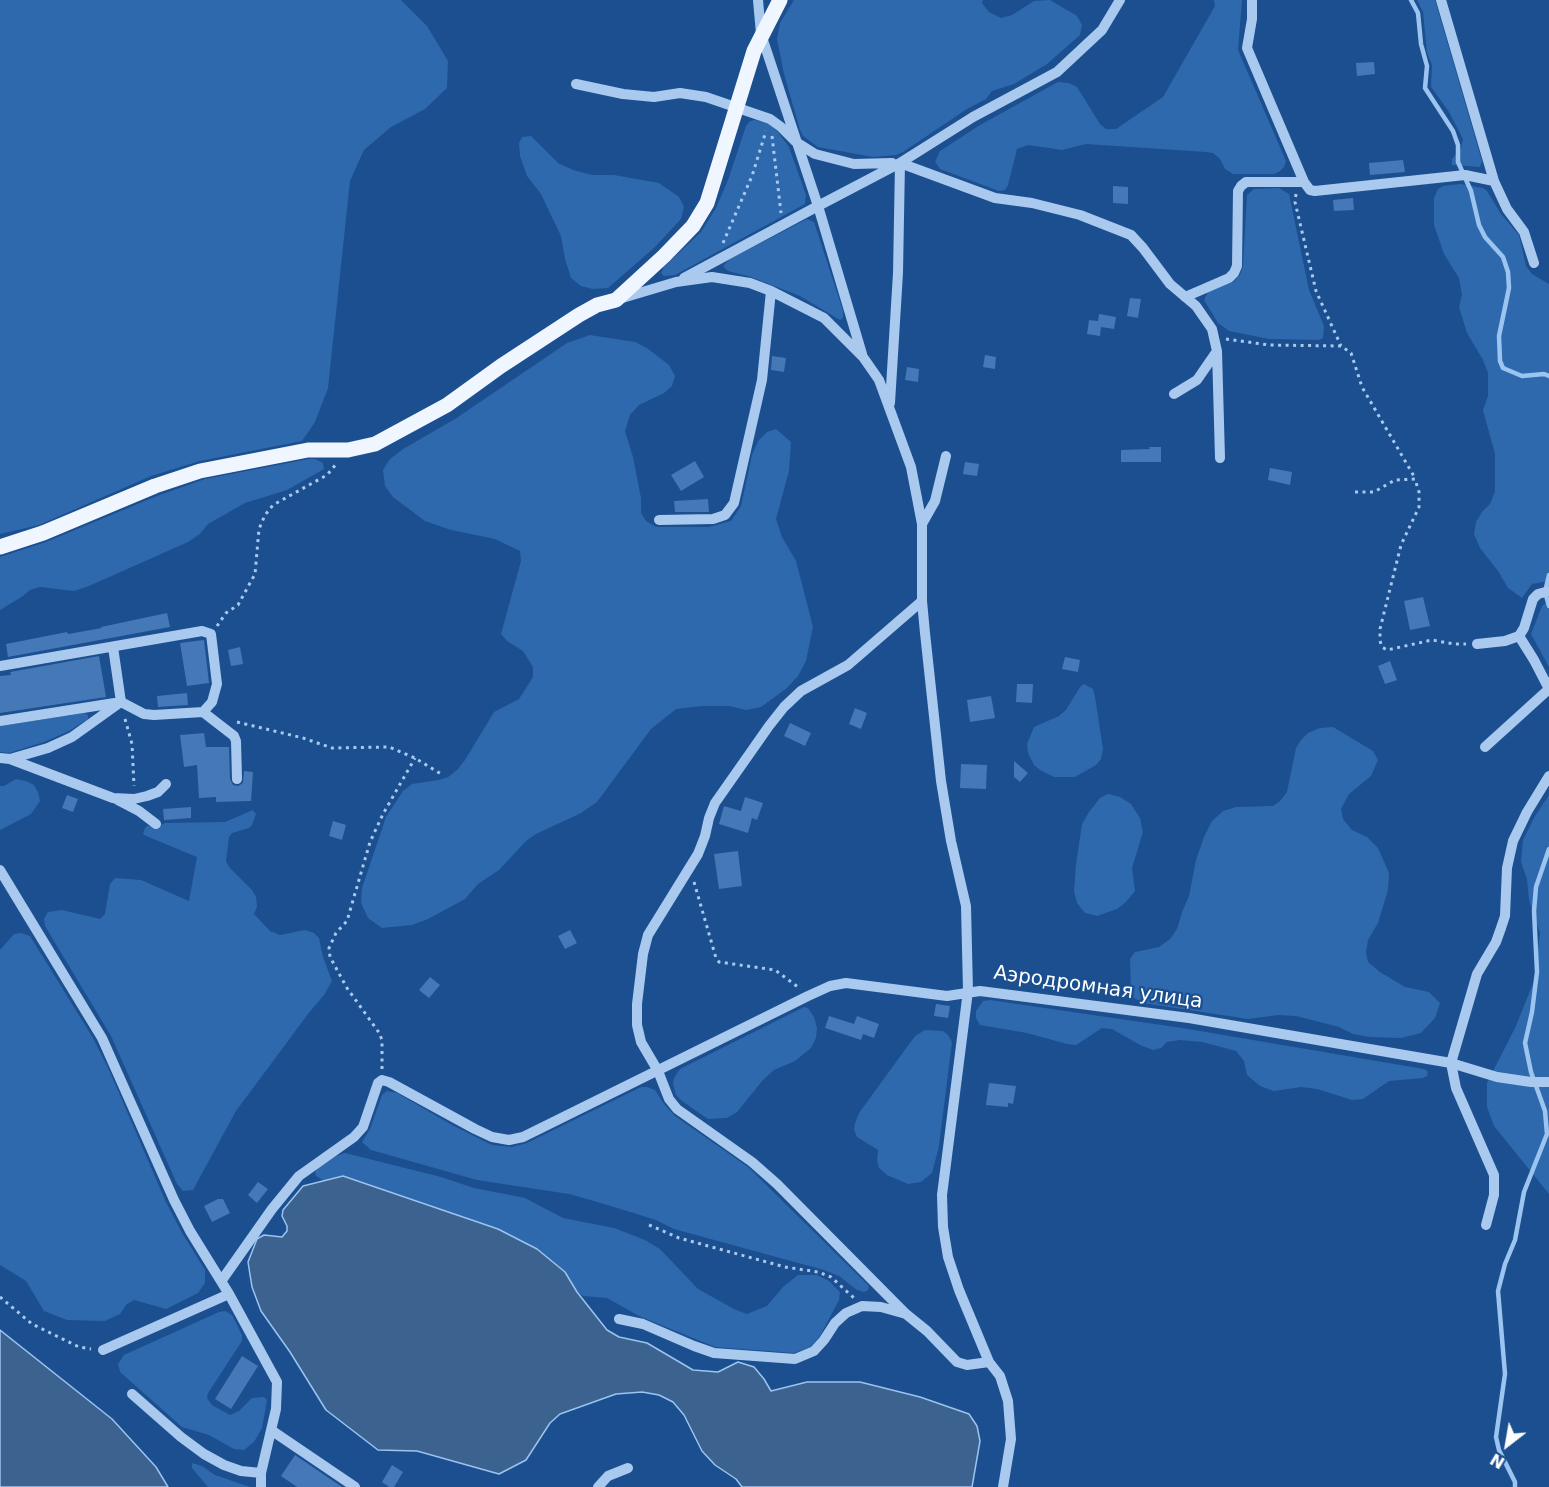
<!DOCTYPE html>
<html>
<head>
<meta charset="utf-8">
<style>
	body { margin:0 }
	#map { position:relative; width:1549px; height:1487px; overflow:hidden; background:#1b4f8f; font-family:"DejaVu Sans",sans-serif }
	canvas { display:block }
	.north { position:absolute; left:1477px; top:1415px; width:60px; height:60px; -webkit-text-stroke:4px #1b4f8f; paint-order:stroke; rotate:211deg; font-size:16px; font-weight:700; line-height:24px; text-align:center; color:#fff }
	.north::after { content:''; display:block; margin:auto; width:21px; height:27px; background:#fff; clip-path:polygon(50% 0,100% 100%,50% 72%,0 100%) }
</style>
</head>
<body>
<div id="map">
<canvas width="1549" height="1487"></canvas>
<div class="north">N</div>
</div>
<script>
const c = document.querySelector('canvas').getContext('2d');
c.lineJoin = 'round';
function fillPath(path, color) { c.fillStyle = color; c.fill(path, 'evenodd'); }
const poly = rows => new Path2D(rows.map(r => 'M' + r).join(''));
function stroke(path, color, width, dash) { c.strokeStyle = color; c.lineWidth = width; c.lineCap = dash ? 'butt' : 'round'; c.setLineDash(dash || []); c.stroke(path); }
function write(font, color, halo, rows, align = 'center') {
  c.font = font + ' "DejaVu Sans",sans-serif'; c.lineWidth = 4.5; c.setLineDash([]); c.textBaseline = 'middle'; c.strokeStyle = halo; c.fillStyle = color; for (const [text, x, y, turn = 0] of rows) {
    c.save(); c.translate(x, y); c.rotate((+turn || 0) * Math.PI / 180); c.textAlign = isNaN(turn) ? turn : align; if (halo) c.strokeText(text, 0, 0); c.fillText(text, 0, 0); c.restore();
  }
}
const green = poly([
	[0,0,401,0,427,26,448,61,447,88,425,109,391,127,364,150,350,181,328,388,315,422,302,441,200,461,151,476,39,525,0,534],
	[794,0,983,0,982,3,989,12,1001,18,1012,15,1034,1,1050,0,1077,16,1082,25,1080,35,1047,64,1014,84,992,91,986,99,967,109,903,152,896,155,873,157,818,147,803,136,800,130,784,74,777,39,780,23],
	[1214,0,1242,0,1238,50,1286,161,1284,167,1280,171,1274,174,1233,174,1225,169,1220,159,1213,153,1206,152,1086,144,1062,150,1028,145,1017,149,1008,185,1005,190,999,191,940,169,935,162,940,151,980,125,1058,82,1069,83,1077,87,1100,124,1106,129,1116,129,1163,97,1215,6],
	[1417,0,1435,0,1482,161,1480,167,1452,165,1452,159,1461,148,1463,139,1449,112,1431,87,1432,65,1427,53,1423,12],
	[755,120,769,124,778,132,789,147,806,195,805,204,675,275,664,276,661,273,664,267,701,232,716,208,728,180,746,126,750,121],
	[531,136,558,163,573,170,592,175,614,175,659,183,679,197,684,207,681,219,654,248,608,288,593,289,581,286,571,278,565,259,561,236,541,194,527,176,520,156,519,143,522,137],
	[1460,184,1483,188,1487,191,1501,214,1519,235,1526,266,1532,274,1549,284,1549,581,1532,584,1522,598,1508,588,1498,571,1480,548,1474,534,1476,522,1482,512,1490,504,1495,491,1495,454,1483,410,1488,396,1488,373,1483,360,1467,333,1459,307,1462,295,1459,278,1444,254,1434,225,1434,198,1438,189,1443,186],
	[1279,188,1289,194,1309,290,1324,326,1323,338,1319,340,1269,339,1229,331,1218,323,1204,300,1208,292,1233,282,1240,275,1243,266,1247,195,1254,189],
	[807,219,814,222,843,311,843,318,840,320,800,296,751,277,728,271,723,266,730,259],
	[590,335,635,342,647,348,669,365,675,376,672,386,664,393,639,405,630,415,625,431,633,457,641,498,641,513,646,521,656,527,709,527,731,521,741,506,752,455,758,441,767,432,776,429,791,442,789,471,776,519,782,537,796,561,813,627,806,661,798,676,787,688,761,707,746,710,729,706,702,706,676,709,651,729,597,802,581,813,536,834,526,841,499,870,478,884,465,899,428,919,412,925,382,928,368,918,361,903,362,888,386,817,403,791,412,784,439,780,448,777,457,770,465,760,494,712,519,699,533,677,533,667,523,651,507,641,501,634,521,561,520,551,495,539,451,530,425,521,393,497,385,486,383,470,390,459,403,449,455,419,567,343],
	[309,459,315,459,323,463,324,469,287,490,245,503,208,524,200,534,188,542,89,586,74,591,40,587,30,590,23,596,0,610,0,557,46,542,157,496,205,479],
	[1549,600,1549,667,1531,634,1542,606],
	[1084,684,1093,689,1095,697,1103,749,1101,759,1096,765,1075,777,1054,777,1040,770,1034,765,1028,753,1027,744,1034,727,1059,716,1066,710,1080,687],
	[85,713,88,715,88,719,69,731,44,742,9,753,0,752,0,726],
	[1333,727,1373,751,1378,760,1371,776,1349,794,1341,809,1343,819,1352,830,1367,837,1378,848,1389,873,1388,890,1378,923,1368,940,1366,952,1368,962,1380,972,1405,987,1429,992,1440,1003,1435,1018,1421,1033,1401,1038,1370,1037,1353,1034,1339,1027,1296,1016,1278,1015,1248,1019,1143,1003,1134,998,1131,990,1130,959,1135,952,1159,947,1170,939,1177,929,1182,912,1189,896,1196,860,1204,837,1212,821,1223,811,1236,807,1273,806,1280,801,1287,792,1296,748,1301,740,1308,733,1320,728],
	[16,779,26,781,34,785,38,792,40,801,31,814,0,830,0,786,4,786],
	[1108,794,1120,797,1131,804,1140,818,1143,832,1132,868,1135,891,1126,902,1117,909,1097,916,1085,913,1077,903,1074,891,1076,864,1082,824,1089,812,1100,798],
	[1549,795,1549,1194,1494,1126,1487,1107,1487,1083,1515,1028,1534,981,1540,933,1529,900,1527,879,1521,862,1523,840,1535,816],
	[253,810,256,814,252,825,249,828,232,833,229,837,226,861,229,867,252,890,256,897,257,907,254,914,270,931,280,935,305,930,314,933,319,938,323,957,332,981,324,995,308,1014,236,1111,193,1190,183,1191,177,1184,111,1036,45,926,44,919,48,912,62,910,100,919,105,914,110,884,115,878,141,880,189,901,197,857,146,836,143,834,145,828,147,826,159,826,165,823,225,822],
	[21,933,30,936,93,1038,110,1072,165,1200,181,1231,205,1270,205,1283,198,1293,166,1309,134,1300,127,1304,120,1314,105,1321,67,1320,44,1311,26,1281,0,1265,0,950,14,934],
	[990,1000,1182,1028,1424,1069,1428,1072,1427,1076,1423,1078,1389,1081,1363,1099,1352,1100,1317,1089,1301,1087,1274,1091,1260,1086,1247,1075,1244,1061,1236,1051,1202,1042,1180,1040,1167,1042,1161,1048,1153,1050,1140,1045,1112,1029,1102,1028,1076,1045,1067,1044,1027,1033,980,1025,976,1018,976,1011,983,1001],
	[804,1007,808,1008,814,1017,817,1028,816,1038,811,1048,795,1061,774,1070,763,1080,737,1112,727,1118,708,1119,682,1101,676,1095,673,1084,674,1078,680,1069],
	[925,1030,943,1031,948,1035,952,1042,939,1146,932,1173,921,1182,908,1184,887,1175,879,1168,877,1161,878,1150,857,1137,854,1130,855,1123,859,1113,915,1036],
	[641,1087,647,1087,655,1090,664,1104,675,1116,748,1167,869,1286,868,1290,864,1292,857,1290,839,1276,824,1270,674,1229,656,1220,601,1203,569,1194,477,1180,371,1150,362,1142,370,1129,382,1095,387,1091,397,1093,452,1125,492,1145,512,1147,527,1143],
	[345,1153,441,1177,474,1188,525,1198,563,1218,614,1228,645,1240,660,1249,698,1289,736,1310,747,1314,767,1306,783,1287,798,1275,817,1275,829,1281,840,1292,839,1300,820,1336,810,1347,794,1353,715,1347,639,1316,607,1298,583,1296,577,1292,565,1272,434,1207,344,1176,329,1180,323,1180,316,1176,315,1172,318,1168,336,1156],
	[225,1311,232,1315,242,1335,242,1341,208,1393,207,1398,212,1405,230,1415,239,1411,252,1398,264,1397,267,1400,262,1428,254,1442,244,1450,234,1449,209,1435,182,1427,120,1372,118,1364,124,1355,219,1312],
	[192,1463,202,1466,215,1475,250,1487,208,1487,192,1468]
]);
const water = poly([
	[343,1176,498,1229,537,1249,565,1272,577,1292,607,1330,619,1337,647,1343,693,1370,718,1372,738,1362,754,1367,764,1379,771,1391,807,1382,860,1382,920,1397,969,1414,977,1426,980,1441,972,1487,742,1487,736,1479,715,1465,702,1451,684,1415,673,1402,659,1395,642,1392,616,1394,560,1414,550,1423,526,1460,499,1474,417,1451,378,1450,326,1410,290,1352,261,1311,252,1287,248,1262,257,1239,264,1235,282,1237,287,1231,287,1226,282,1216,283,1210,303,1186,343,1176],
	[0,1330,112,1419,156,1467,168,1487,0,1487,0,1330]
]);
const stream = poly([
	[1411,0,1418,13,1421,44,1427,66,1425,88,1453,131,1458,145,1458,162,1471,191,1479,225,1485,237,1503,257,1508,272,1509,288,1499,336,1500,361,1503,368,1522,376,1544,374,1549,376],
	[1549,575,1545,592,1549,606],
	[1515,1487,1515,1482,1499,1450,1496,1437,1505,1374,1498,1291,1505,1264,1515,1240,1524,1192,1547,1134,1545,1111,1531,1072,1525,1043,1532,1012,1537,972,1534,911,1536,887,1549,849]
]);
const building = poly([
	[1374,62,1375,74,1357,76,1356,63],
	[1403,160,1405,172,1370,175,1369,163],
	[1113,186,1128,187,1128,204,1113,203],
	[1353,198,1354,210,1334,211,1333,200],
	[1130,298,1141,299,1138,318,1127,316],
	[1099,314,1116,317,1114,329,1101,327,1100,336,1087,334,1089,320,1098,321],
	[985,355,996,357,995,369,983,367],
	[772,356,786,358,784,372,771,370],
	[907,367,919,369,918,382,905,380],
	[1149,447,1161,447,1161,462,1121,462,1121,450,1150,449],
	[695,461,704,477,681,491,671,475],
	[965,462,979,464,977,476,963,474],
	[1270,468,1292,472,1290,485,1268,480],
	[708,499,709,512,675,512,674,501],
	[1423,597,1430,626,1410,630,1404,601],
	[167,613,170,627,8,657,6,644,67,632,68,634,102,628,101,627],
	[204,640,209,683,187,686,180,643],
	[240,647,243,664,231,666,228,650],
	[99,656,106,697,0,713,0,676,11,675,10,672],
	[1065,657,1080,660,1078,672,1062,669],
	[1390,661,1397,680,1385,684,1378,666],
	[1017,684,1033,684,1032,703,1016,702],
	[187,693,188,705,158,707,157,696],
	[991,696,995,718,970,722,967,700],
	[855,708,867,713,861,729,849,724],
	[790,723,811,733,805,746,784,736],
	[204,733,206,747,229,747,230,779,233,785,238,786,243,783,244,771,253,772,251,801,216,802,216,797,199,798,197,765,184,767,180,735],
	[1014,761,1028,773,1020,782,1014,777],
	[961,764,987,765,986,789,960,788],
	[67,795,78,799,73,812,62,808],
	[745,797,763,803,757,820,752,818,748,833,719,824,724,806,741,811],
	[191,807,191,818,164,820,163,809],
	[333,821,346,825,342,840,329,836],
	[738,851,742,886,719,889,714,854],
	[570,930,577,943,565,949,558,936],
	[430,977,440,985,429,998,419,990],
	[936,1004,950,1006,948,1018,934,1016],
	[829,1016,854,1024,857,1016,879,1024,874,1038,863,1034,861,1040,825,1028],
	[989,1083,1016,1086,1013,1104,1008,1103,1008,1107,986,1105],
	[258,1182,268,1189,257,1203,248,1195],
	[218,1199,223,1199,230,1213,212,1222,204,1206],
	[242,1356,258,1366,231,1409,215,1399],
	[295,1455,342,1487,297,1487,281,1476],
	[392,1465,403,1472,394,1487,389,1487,382,1482]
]);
const path = poly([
	[772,136,781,213],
	[1296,194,1295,202,1316,291,1341,346],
	[723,243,752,176,766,131],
	[1226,339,1269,345,1341,346,1351,353,1362,387,1415,478],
	[1355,492,1374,492,1395,480,1415,479,1419,492,1419,507,1401,545,1380,629,1380,641,1382,647,1387,650,1432,640,1454,644,1466,644],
	[217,626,226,613,238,605,255,574,259,529,265,515,273,505,327,475,337,463],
	[125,719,132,744,134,786],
	[237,722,303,738,332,748,389,747,415,758,441,774],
	[694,882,716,958,719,962,775,970,798,987],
	[382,1069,382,1041,380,1034,347,988,330,957,329,948,336,933,347,921,370,842,383,814,415,758],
	[649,1225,679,1238,785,1267,818,1272,831,1277,854,1298],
	[0,1297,32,1324,79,1347,91,1349]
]);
const minor = poly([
	[1120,0,1102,30,1057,72,973,117,900,163,995,198,1032,203,1080,215,1131,235,1143,248,1170,284,1196,306,1212,329,1217,351,1220,458],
	[1252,0,1252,19,1247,48,1304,182,1310,190,1315,191,1465,175,1494,181,1441,0],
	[576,84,623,94,654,97,680,93,706,97,770,119,781,127,796,142,815,154,854,164,892,163],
	[1494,181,1507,209,1524,232,1534,263],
	[684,278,818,206,761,34,758,0],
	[1185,297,1229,278,1234,273,1237,266,1238,191,1241,186,1246,182,1304,182],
	[619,299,676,282,712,277,750,283,771,291,824,318,863,357,879,380,911,467,922,524,922,601,925,633,941,781,951,841,966,906,968,991,942,1195,943,1227,948,1257,959,1290,989,1362,1000,1376,1008,1401,1011,1439,1003,1487],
	[862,354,818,206,900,163,898,273,890,403],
	[1174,394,1197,380,1217,351],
	[659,520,713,519,725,515,734,503,762,380,771,291],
	[922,524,935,501,946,456],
	[1549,591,1538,594,1533,599,1524,628,1519,636,1534,660,1549,689],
	[1477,644,1505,641,1519,636],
	[113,647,121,702],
	[0,666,202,631,211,634,217,684,212,702,203,712,154,715,144,714,121,702,0,721],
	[203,712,234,736,236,741,237,779],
	[1485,747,1549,689],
	[0,758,10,759,113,798,134,799,147,796,158,792,166,784],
	[10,759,48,748,72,737,118,704],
	[116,799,139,811,156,824],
	[0,870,102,1038,174,1200,190,1231,229,1294,277,1382,276,1409,261,1473,261,1487],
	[1486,1225,1494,1195,1494,1175,1456,1088,1451,1063,1477,974,1496,942,1501,928,1505,916,1507,868,1513,841,1527,812,1549,776],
	[222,1280,272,1209,299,1176,354,1137,363,1127,378,1083,382,1080,389,1082,475,1129,492,1137,509,1140,523,1137,808,996,830,986,846,983,947,996,980,991,1189,1018,1451,1063,1497,1077,1531,1082,1549,1082],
	[906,1314,777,1184,752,1162,677,1109,669,1099,658,1071,641,1042,637,1025,637,1004,643,954,648,935,698,854,705,836,709,818,715,803,769,726,784,707,801,691,848,665,922,601],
	[619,1319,643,1324,694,1346,714,1353,795,1359,814,1351,824,1340,835,1323,846,1313,862,1306,881,1307,906,1314,927,1331,957,1362,967,1365,989,1362],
	[103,1350,229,1294],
	[132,1394,181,1437,204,1454,224,1465,241,1471,261,1473],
	[271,1430,355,1487],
	[598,1487,608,1476,628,1468]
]);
const major = poly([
	[0,547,43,533,155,486,200,471,308,450,348,450,375,444,447,405,501,366,579,315,597,305,616,300,664,256,693,226,707,203,754,51,780,0]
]);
const streetNames = [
	["Аэродромная улица",1098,988,8]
];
fillPath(green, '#2e69ad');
fillPath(water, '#3c6290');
stroke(water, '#9cc4f0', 1.5);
stroke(stream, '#9cc4f0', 4.5);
fillPath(building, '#4478b7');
stroke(path, '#a9c9ee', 3, [3, 4.5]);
stroke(minor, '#a9c9ee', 10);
stroke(major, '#f0f6ff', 15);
write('20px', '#fff', '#1b4f8f', streetNames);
</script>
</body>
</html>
